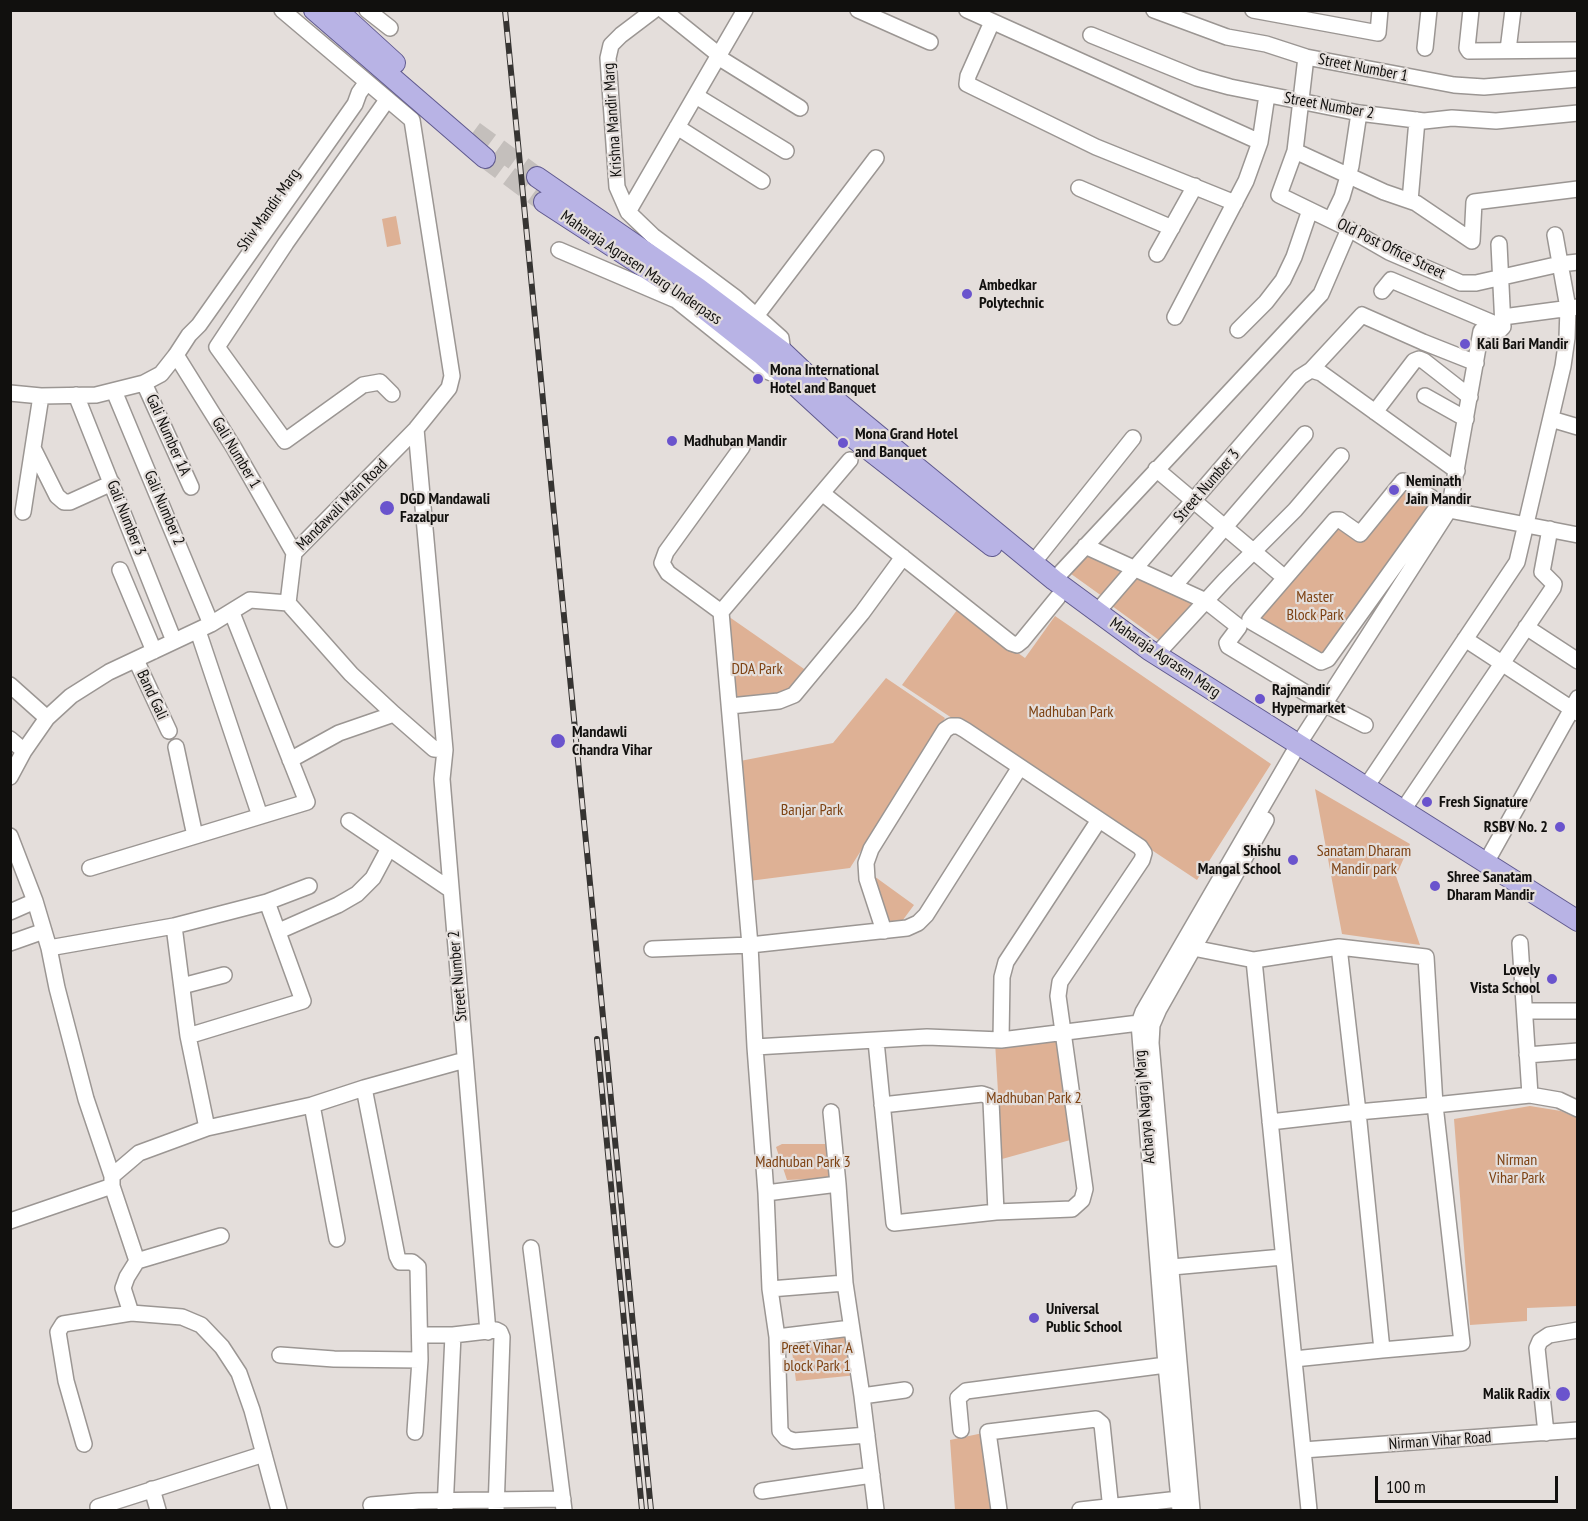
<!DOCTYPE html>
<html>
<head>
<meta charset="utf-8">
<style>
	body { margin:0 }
	#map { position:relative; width:1588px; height:1521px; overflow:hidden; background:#e4dedb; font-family:"PT Sans Narrow",sans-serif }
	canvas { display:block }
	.frame { position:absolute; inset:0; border:12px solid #11100e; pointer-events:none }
	.scale { position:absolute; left:1375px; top:1476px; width:183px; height:27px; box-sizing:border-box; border:3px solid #11100e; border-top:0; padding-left:8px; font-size:18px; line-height:21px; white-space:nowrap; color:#11100e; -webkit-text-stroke:4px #e4dedb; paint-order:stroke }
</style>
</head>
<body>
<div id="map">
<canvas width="1588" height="1521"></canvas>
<div class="frame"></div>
<div class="scale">100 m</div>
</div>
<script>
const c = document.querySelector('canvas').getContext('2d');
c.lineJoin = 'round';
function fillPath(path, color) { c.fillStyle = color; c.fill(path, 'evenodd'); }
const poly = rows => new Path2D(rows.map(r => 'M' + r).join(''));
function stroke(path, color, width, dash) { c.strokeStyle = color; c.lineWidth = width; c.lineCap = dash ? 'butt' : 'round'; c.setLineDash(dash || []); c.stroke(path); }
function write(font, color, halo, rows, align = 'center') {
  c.font = font + ' "PT Sans Narrow",sans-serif'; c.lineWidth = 4.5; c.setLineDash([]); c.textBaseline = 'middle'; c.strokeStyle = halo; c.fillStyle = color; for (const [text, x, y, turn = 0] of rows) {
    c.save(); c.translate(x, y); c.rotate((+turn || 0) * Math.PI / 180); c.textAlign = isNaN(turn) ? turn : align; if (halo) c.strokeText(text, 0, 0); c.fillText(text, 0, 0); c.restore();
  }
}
const green = poly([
	[396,216,401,244,387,247,382,219],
	[1402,487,1427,501,1428,515,1324,658,1253,618,1338,523,1361,541],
	[1086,550,1128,571,1106,599,1067,571],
	[1136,572,1202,603,1163,643,1108,603],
	[957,610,1025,658,1055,616,1271,764,1197,880,902,685],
	[725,614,807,671,792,691,734,700],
	[886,678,945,718,850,868,749,881,740,761,833,743],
	[1315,789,1410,844,1396,876,1420,945,1342,934],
	[867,871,914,905,894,932,887,925],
	[1062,1040,1074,1139,1002,1159,995,1042],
	[1530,1106,1561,1111,1577,1118,1577,1306,1527,1308,1527,1321,1470,1325,1454,1119],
	[782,1144,827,1144,831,1178,787,1180,776,1147],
	[852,1330,858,1375,796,1381,790,1337],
	[983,1433,994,1509,955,1510,950,1440]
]);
const majorTunnel = poly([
	[474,131,537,177],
	[485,158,544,202]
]);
const minor = poly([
	[367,10,390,28],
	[654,10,621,35,611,45,608,58,617,187,628,212,653,236,736,298,781,338,783,352],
	[663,10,719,55],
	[858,10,930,42],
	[967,10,1260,142],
	[1154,10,1227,37,1266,44,1306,57,1454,85,1484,87,1578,79],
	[1253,10,1378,33,1380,10],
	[1471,10,1467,48,1469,51,1578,50],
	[992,22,968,76,967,84,1096,147,1235,203],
	[1091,35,1197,78,1230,87,1359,113,1424,121,1452,118,1496,121,1578,113],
	[1425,48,1429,10],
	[1508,50,1513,10],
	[718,57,800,108],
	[1306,57,1295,151,1279,195,1349,229,1389,252,1461,283,1476,283,1560,264,1578,262],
	[696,96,786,151],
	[387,100,286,243,217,347,285,441,363,385,380,382,392,394],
	[677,127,762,181],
	[1295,151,1384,192,1416,203,1472,241],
	[1079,188,1172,228],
	[1410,201,1417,120],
	[628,212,745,10],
	[1331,220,1342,197,1351,166,1359,113],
	[1472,241,1474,202,1578,189],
	[559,250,676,300,762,369,781,377],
	[1157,254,1195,186],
	[1382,291,1391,280,1500,326],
	[756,316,876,158],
	[1175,317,1246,181,1260,142,1267,95],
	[1503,317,1578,307],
	[1238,330,1266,302,1283,280,1294,257,1310,210],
	[176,355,234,448,294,553],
	[1311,370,1362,315,1423,342,1476,363],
	[144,383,191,487],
	[114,391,211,624],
	[10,393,41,396,96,395,144,383,161,374,176,355,189,335,199,325,355,104,359,93,367,82],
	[76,395,174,641],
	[1425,396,1466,419],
	[1375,412,1414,361,1419,359,1424,361,1470,397],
	[1551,419,1578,427],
	[416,429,445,750,442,779,488,1332],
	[742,447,666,552,662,563,668,573,721,612,822,493,1011,643,1017,645,1022,641,1058,597],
	[33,448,57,496,64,502,70,502,112,483],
	[1156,469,1285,578],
	[822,493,850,460],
	[1440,503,1328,659,1321,662,1252,622,1250,619,1253,615,1335,520,1340,520,1360,534,1403,481,1407,482,1440,503,1449,510,1578,535],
	[23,512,41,396],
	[1085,546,1206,601,1239,627,1227,643,1228,646,1324,704,1365,725],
	[1033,563,1133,438],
	[120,570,154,651],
	[1054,580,1321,294,1349,229],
	[1174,586,1305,434],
	[288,603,351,674,394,714,434,749,445,750],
	[1098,611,1300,377,1311,370,1321,373,1457,471],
	[721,612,750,945,755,1047],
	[1526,627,1578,661],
	[198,631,260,816],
	[1465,639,1578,713],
	[1156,655,1225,580,1295,510,1341,456],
	[136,660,169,731],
	[10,685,47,718],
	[730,706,779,701,794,695,862,613,903,557],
	[10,739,24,751],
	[176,747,195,836],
	[290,760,339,733,394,714],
	[10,777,24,751,47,718,71,696,109,672,211,624,250,600,288,603,294,553,416,429,449,388,452,376,412,120,282,10],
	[1366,787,1517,562,1563,366,1567,338,1568,308,1555,235],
	[1403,810,1553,588,1554,584,1542,572,1550,529],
	[10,836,35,901,49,948,57,988,86,1099,112,1176],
	[389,848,451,890],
	[1488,859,1578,698],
	[90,868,307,802,232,613],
	[10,912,35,901],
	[174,926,188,1036],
	[279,931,338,905,357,894,373,878,389,848,349,821],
	[10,943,44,931],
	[1520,943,1530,1095,1559,1100,1578,1109],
	[49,948,174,926,267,902],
	[1193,948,1254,960,1309,1510],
	[652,949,750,945,907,928,918,923,926,915,1020,767],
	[1254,960,1339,947],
	[182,986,224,975],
	[1525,1011,1578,1011],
	[1001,1040,1002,977,1006,962,1099,820],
	[876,1041,894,1223,996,1212,1072,1209,1082,1200,1085,1189,1058,996,1060,982,1142,860,1144,853,1140,847,965,730,958,726,951,726,945,730,871,849,866,863,867,879,884,931],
	[1527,1055,1578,1051],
	[364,1088,397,1256,400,1262,412,1262,418,1267,420,1360,415,1432],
	[312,1105,337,1239],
	[882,1105,982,1094,988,1096,991,1101,996,1212],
	[831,1112,838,1184],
	[1270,1122,1358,1112,1339,947,1426,957,1435,1105,1530,1095],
	[207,1128,188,1036,303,1001,267,902,309,886],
	[766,1193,838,1184,845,1283],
	[10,1221,112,1186],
	[531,1248,564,1510],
	[137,1261,221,1236],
	[1161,1268,1283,1257],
	[770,1289,845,1283,862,1396,876,1510],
	[420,1335,453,1335,496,1330,500,1332,502,1337,496,1510],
	[777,1337,851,1328],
	[280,1355,334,1359,420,1360],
	[1294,1359,1382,1350,1462,1343,1435,1105,1358,1112,1382,1350],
	[862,1396,905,1390],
	[961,1430,958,1398,966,1391,1166,1365],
	[1546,1433,1537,1348,1540,1341,1549,1335,1578,1330],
	[867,1435,794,1441,786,1438,780,1431,777,1337,770,1289,766,1193,755,1047,927,1037,1001,1040,1139,1023,1152,1025],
	[84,1444,66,1381,58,1332,63,1324,131,1313],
	[1303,1450,1578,1430],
	[152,1489,158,1510],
	[762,1491,872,1475],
	[371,1505,418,1501,563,1499],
	[98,1507,264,1454],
	[279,1510,252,1410,239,1373,222,1347,201,1325,182,1317,131,1313,123,1288,127,1277,137,1261,112,1186,112,1176,139,1153,207,1128,312,1105,364,1088,465,1060],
	[445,1510,453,1335],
	[999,1510,988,1432,1096,1419,1102,1424,1111,1510],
	[1080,1510,1188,1498],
	[1180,1510,1166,1365,1139,1023,1143,1012,1298,745,1449,510,1481,331,1485,329,1498,332,1503,327,1499,244],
	[1192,1510,1151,1043,1152,1025,1159,1009,1266,820]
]);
const major = poly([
	[314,10,485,158],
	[337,10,395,63],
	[537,177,698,288,783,352,823,390,1054,580,1149,650,1578,921],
	[544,202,661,278],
	[704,309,762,355,846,432,992,546]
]);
const rail = poly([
	[505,10,651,1510],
	[597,1039,642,1510]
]);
const markers = [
	[967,294,6,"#6a54cd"],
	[1465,344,6,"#6a54cd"],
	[758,379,6,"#6a54cd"],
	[672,441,6,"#6a54cd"],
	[843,443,6,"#6a54cd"],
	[1394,490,6,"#6a54cd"],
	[387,508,8,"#6a54cd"],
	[1260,699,6,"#6a54cd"],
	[558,741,8,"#6a54cd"],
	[1427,802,6,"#6a54cd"],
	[1560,827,6,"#6a54cd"],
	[1293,860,6,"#6a54cd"],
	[1435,886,6,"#6a54cd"],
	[1552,979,6,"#6a54cd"],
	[1034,1318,6,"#6a54cd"],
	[1563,1394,8,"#6a54cd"]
];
const streetNames = [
	["Street Number 1",1363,68,11],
	["Street Number 2",1329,106,10],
	["Krishna Mandir Marg",613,120,-94],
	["Shiv Mandir Marg",269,210,-55],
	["Old Post Office Street",1391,249,26],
	["Maharaja Agrasen Marg Underpass",641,268,34],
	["Gali Number 1A",168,435,66],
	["Gali Number 1",236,453,59],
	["Street Number 3",1207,486,-49],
	["Mandawali Main Road",342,505,-45],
	["Gali Number 2",164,508,67],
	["Gali Number 3",126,518,68],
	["Maharaja Agrasen Marg",1165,658,34],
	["Band Gali",152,695,65],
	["Street Number 2",458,976,-95],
	["Acharya Nagraj Marg",1145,1107,-95],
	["Nirman Vihar Road",1440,1441,-4]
];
const poiNames = [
	["Ambedkar",979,285],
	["Polytechnic",979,303],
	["Kali Bari Mandir",1477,344],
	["Mona International",770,370],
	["Hotel and Banquet",770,388],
	["Mona Grand Hotel",855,434],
	["and Banquet",855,452],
	["Madhuban Mandir",684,441],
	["Neminath",1406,481],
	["Jain Mandir",1406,499],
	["DGD Mandawali",400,499],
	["Fazalpur",400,517],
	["Rajmandir",1272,690],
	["Hypermarket",1272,708],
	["Mandawli",572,732],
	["Chandra Vihar",572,750],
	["Fresh Signature",1439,802],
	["RSBV No. 2",1548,827,"right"],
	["Shishu",1281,851,"right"],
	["Mangal School",1281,869,"right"],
	["Shree Sanatam",1447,877],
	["Dharam Mandir",1447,895],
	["Lovely",1540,970,"right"],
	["Vista School",1540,988,"right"],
	["Universal",1046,1309],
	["Public School",1046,1327],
	["Malik Radix",1550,1394,"right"]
];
const parkNames = [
	["Master",1315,597],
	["Block Park",1315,615],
	["DDA Park",757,669],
	["Madhuban Park",1071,712],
	["Banjar Park",812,810],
	["Sanatam Dharam",1364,851],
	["Mandir park",1364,869],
	["Madhuban Park 2",1034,1098],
	["Nirman",1517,1160],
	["Vihar Park",1517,1178],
	["Madhuban Park 3",803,1162],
	["Preet Vihar A",817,1348],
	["block Park 1",817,1366]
];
fillPath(green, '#deb195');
stroke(majorTunnel, '#c4bfbc', 20, [20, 10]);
stroke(minor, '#9b9693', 18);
stroke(major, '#5f598e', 22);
stroke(minor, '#fff', 15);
stroke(major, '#b8b3e5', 20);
stroke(rail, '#363432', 6);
stroke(rail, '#e4dedb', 4, [11]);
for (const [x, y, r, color] of markers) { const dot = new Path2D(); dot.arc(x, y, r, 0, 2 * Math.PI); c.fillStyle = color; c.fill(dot); stroke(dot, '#e4dedb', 2); }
write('16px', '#11100e', '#e4dedb', streetNames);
write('bold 16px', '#11100e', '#e4dedb', poiNames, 'left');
write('16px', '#7d4213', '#e4dedb', parkNames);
</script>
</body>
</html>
